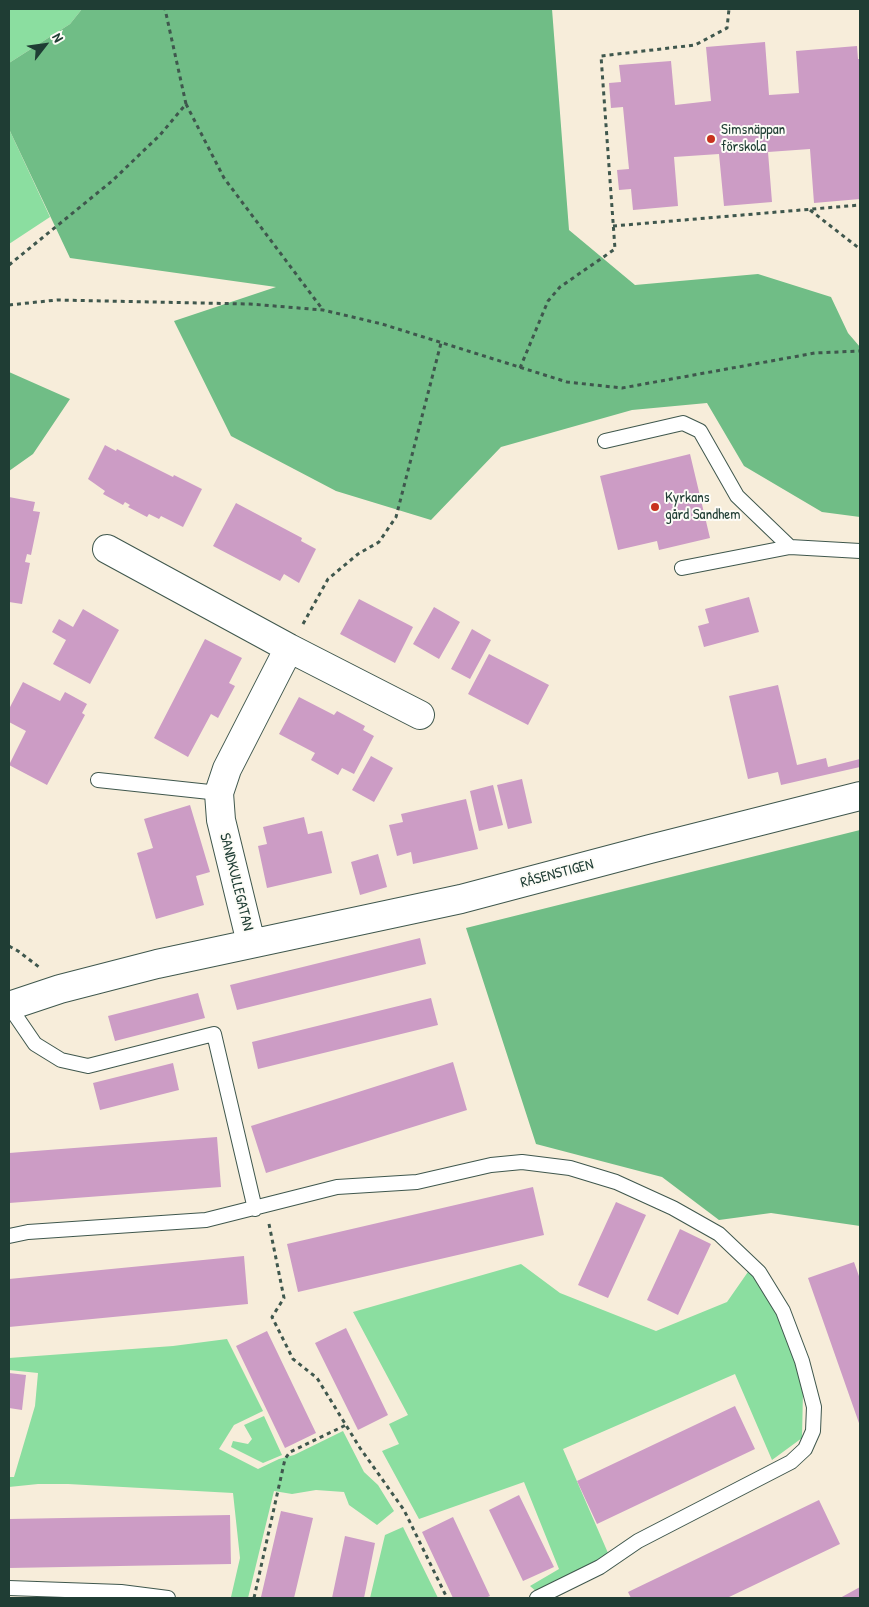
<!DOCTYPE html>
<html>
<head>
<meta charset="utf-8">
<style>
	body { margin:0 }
	#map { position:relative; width:869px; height:1607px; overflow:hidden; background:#f7edda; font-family:"Patrick Hand",sans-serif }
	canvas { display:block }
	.frame { position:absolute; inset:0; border:10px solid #1f3d34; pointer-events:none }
	.north { position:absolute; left:20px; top:20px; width:50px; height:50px; -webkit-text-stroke:4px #fdfcf7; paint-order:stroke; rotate:60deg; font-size:14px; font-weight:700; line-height:20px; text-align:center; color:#1f3d34 }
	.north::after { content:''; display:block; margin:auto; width:18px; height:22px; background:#1f3d34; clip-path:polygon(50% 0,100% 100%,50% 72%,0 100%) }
</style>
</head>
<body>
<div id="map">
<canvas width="869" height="1607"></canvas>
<div class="frame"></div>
<div class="north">N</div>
</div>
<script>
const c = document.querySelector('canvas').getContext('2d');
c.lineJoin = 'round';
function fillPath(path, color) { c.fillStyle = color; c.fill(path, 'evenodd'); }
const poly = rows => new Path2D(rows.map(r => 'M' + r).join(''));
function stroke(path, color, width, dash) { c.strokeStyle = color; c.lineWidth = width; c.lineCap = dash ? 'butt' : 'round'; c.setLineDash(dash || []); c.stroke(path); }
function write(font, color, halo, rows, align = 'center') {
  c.font = font + ' "Patrick Hand",sans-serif'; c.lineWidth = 4; c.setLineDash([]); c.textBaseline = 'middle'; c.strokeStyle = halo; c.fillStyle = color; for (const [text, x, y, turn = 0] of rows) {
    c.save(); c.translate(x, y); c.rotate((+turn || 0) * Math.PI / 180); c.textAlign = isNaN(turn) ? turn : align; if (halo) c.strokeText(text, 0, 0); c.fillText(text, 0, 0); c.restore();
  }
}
const green = poly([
	[9,9,82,9,70,24,9,63],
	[9,129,50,217,9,244],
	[521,1264,560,1293,656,1331,727,1302,750,1269,772,1306,787,1336,803,1391,802,1438,772,1460,735,1374,563,1449,608,1553,571,1577,538,1593,530,1586,559,1569,524,1482,419,1519,382,1451,399,1444,389,1424,408,1415,353,1312],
	[227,1339,263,1411,234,1425,219,1449,258,1469,279,1459,294,1455,343,1431,364,1472,378,1485,394,1511,377,1525,349,1505,344,1492,316,1490,292,1494,274,1491,248,1598,237,1598,231,1597,240,1558,233,1493,68,1484,38,1484,9,1487,9,1477,14,1477,35,1406,38,1373,9,1370,9,1358,173,1346],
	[264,1416,282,1455,263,1463,231,1447,233,1441,248,1444,252,1439,244,1425],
	[403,1527,438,1598,370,1598,385,1535]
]);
const forest = poly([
	[82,9,552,9,569,230,635,285,758,274,831,297,848,333,860,347,860,517,822,512,744,466,707,403,632,410,501,447,431,520,336,491,231,436,174,321,276,287,70,258,9,129,9,63,70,24],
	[9,372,70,399,33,454,9,471],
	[860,830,860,1226,771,1213,719,1220,662,1177,536,1144,466,928]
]);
const building = poly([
	[765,42,769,95,799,93,796,51,857,46,858,59,860,59,860,199,814,203,810,149,768,152,772,202,724,206,719,154,674,157,678,206,633,210,631,189,619,190,617,170,629,169,623,107,611,108,609,83,621,82,619,65,671,61,675,105,711,101,706,47],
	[105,445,116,451,117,449,173,477,174,475,202,489,183,527,161,516,159,519,149,514,147,517,128,507,130,505,125,502,123,505,103,494,105,491,88,479],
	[690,454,710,538,659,550,657,541,618,550,600,476],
	[9,497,35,502,33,511,40,512,31,555,27,554,25,562,30,563,22,604,9,602],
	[236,503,302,538,301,541,316,549,299,583,284,574,280,581,213,546],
	[749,597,759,632,704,647,698,626,709,623,705,609],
	[359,599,413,627,395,663,340,634],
	[434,607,460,622,439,659,413,644],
	[83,609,119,630,90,684,53,664,66,640,52,632,59,619,73,627],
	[472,629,491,640,470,679,451,669],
	[205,639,242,658,229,683,235,686,218,718,211,714,188,757,154,738],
	[489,654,549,685,528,725,468,694],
	[23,682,60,701,65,692,87,704,82,713,85,715,47,785,9,765,26,731,9,722,9,709],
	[778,685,797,765,826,758,828,767,860,759,860,767,781,785,778,772,748,779,729,696],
	[299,697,334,715,337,711,365,726,363,730,374,736,354,774,342,768,338,775,311,760,315,753,279,734],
	[371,756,393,768,374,802,352,790],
	[522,779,532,823,508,829,497,785],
	[493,785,503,825,479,831,470,791],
	[466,799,478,849,413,864,411,852,397,856,389,825,403,822,401,814],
	[190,805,210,872,196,876,204,905,156,919,137,853,153,848,144,819],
	[304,817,308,834,322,831,332,873,267,888,258,846,267,844,263,827],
	[378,854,387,887,360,895,351,862],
	[420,938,426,964,237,1010,230,985],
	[198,993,205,1018,115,1041,108,1016],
	[431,998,438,1025,258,1069,252,1042],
	[453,1062,467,1110,266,1173,251,1126],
	[173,1063,179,1090,100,1110,93,1083],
	[217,1137,221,1187,9,1203,9,1153],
	[533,1187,544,1235,298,1292,287,1244],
	[616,1202,646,1215,608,1298,578,1285],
	[680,1229,711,1244,678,1315,647,1300],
	[244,1256,248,1304,9,1327,9,1279],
	[854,1262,860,1279,860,1426,808,1278],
	[346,1328,388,1415,358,1430,315,1343],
	[267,1331,316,1433,285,1448,236,1346],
	[9,1373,26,1375,22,1410,9,1408],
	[735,1406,755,1449,597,1524,577,1481],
	[519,1495,554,1567,523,1581,489,1510],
	[819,1500,840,1544,727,1598,631,1598,628,1592],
	[281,1511,313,1518,294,1598,264,1598,261,1597],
	[230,1515,231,1564,9,1568,9,1519],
	[453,1517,490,1596,485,1598,453,1598,422,1532],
	[345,1536,375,1543,364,1598,332,1598],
	[860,1587,860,1598,840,1598]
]);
const path = poly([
	[186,104,224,178,323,310],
	[810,210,860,249],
	[613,226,860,205],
	[9,265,112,181,160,135,186,104,165,9],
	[9,305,57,300,250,304,323,310,382,324,567,382,622,388,815,353,860,351],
	[520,368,548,301,560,287,615,249,601,56,695,45,727,28,729,9],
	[303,624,328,579,358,554,379,542,396,517,441,343],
	[9,946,18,951,39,967],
	[269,1224,284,1298,272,1317,293,1359,317,1378,360,1448,404,1510,447,1598],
	[254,1598,285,1459,290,1452,346,1425]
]);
const lane = poly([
	[605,441,683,423,700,431,737,496,790,547,860,551],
	[682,568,790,547],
	[98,780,219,793],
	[9,1006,35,1044,61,1060,88,1066,214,1034,255,1209],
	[9,1236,28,1232,206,1220,337,1187,417,1182,491,1165,522,1162,570,1168,616,1182,673,1208,719,1234,759,1272,783,1311,802,1361,814,1407,813,1431,805,1449,791,1462,638,1541,600,1567,537,1598],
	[9,1588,121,1592,168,1598]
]);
const street = poly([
	[107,549,289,648,420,715],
	[251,943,221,820,219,793,227,769,289,648],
	[9,1006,60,989,157,964,461,899,650,849,860,796]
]);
const markers = [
	[711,139,5,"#c8321e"],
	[655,507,5,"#c8321e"]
];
const poiNames = [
	["Simsnäppan",721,130],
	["förskola",721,147],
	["Kyrkans",665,498],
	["gård Sandhem",665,515]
];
const streetNames = [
	["RÅSENSTIGEN",557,874,-15],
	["SANDKULLEGATAN",236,882,76]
];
fillPath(green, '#8bdea0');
fillPath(forest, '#70bd86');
fillPath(building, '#cc9cc5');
stroke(lane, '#3f574d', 16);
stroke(street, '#3f574d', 30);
stroke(path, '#3f574d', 3, [4, 4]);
stroke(lane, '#fff', 14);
stroke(street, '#fff', 28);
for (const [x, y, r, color] of markers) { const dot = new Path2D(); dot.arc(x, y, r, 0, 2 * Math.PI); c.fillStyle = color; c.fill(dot); stroke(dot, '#fdfcf7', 2); }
write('15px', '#1f3d34', '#fdfcf7', poiNames, 'left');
write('15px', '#1f3d34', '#fdfcf7', streetNames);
</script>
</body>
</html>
